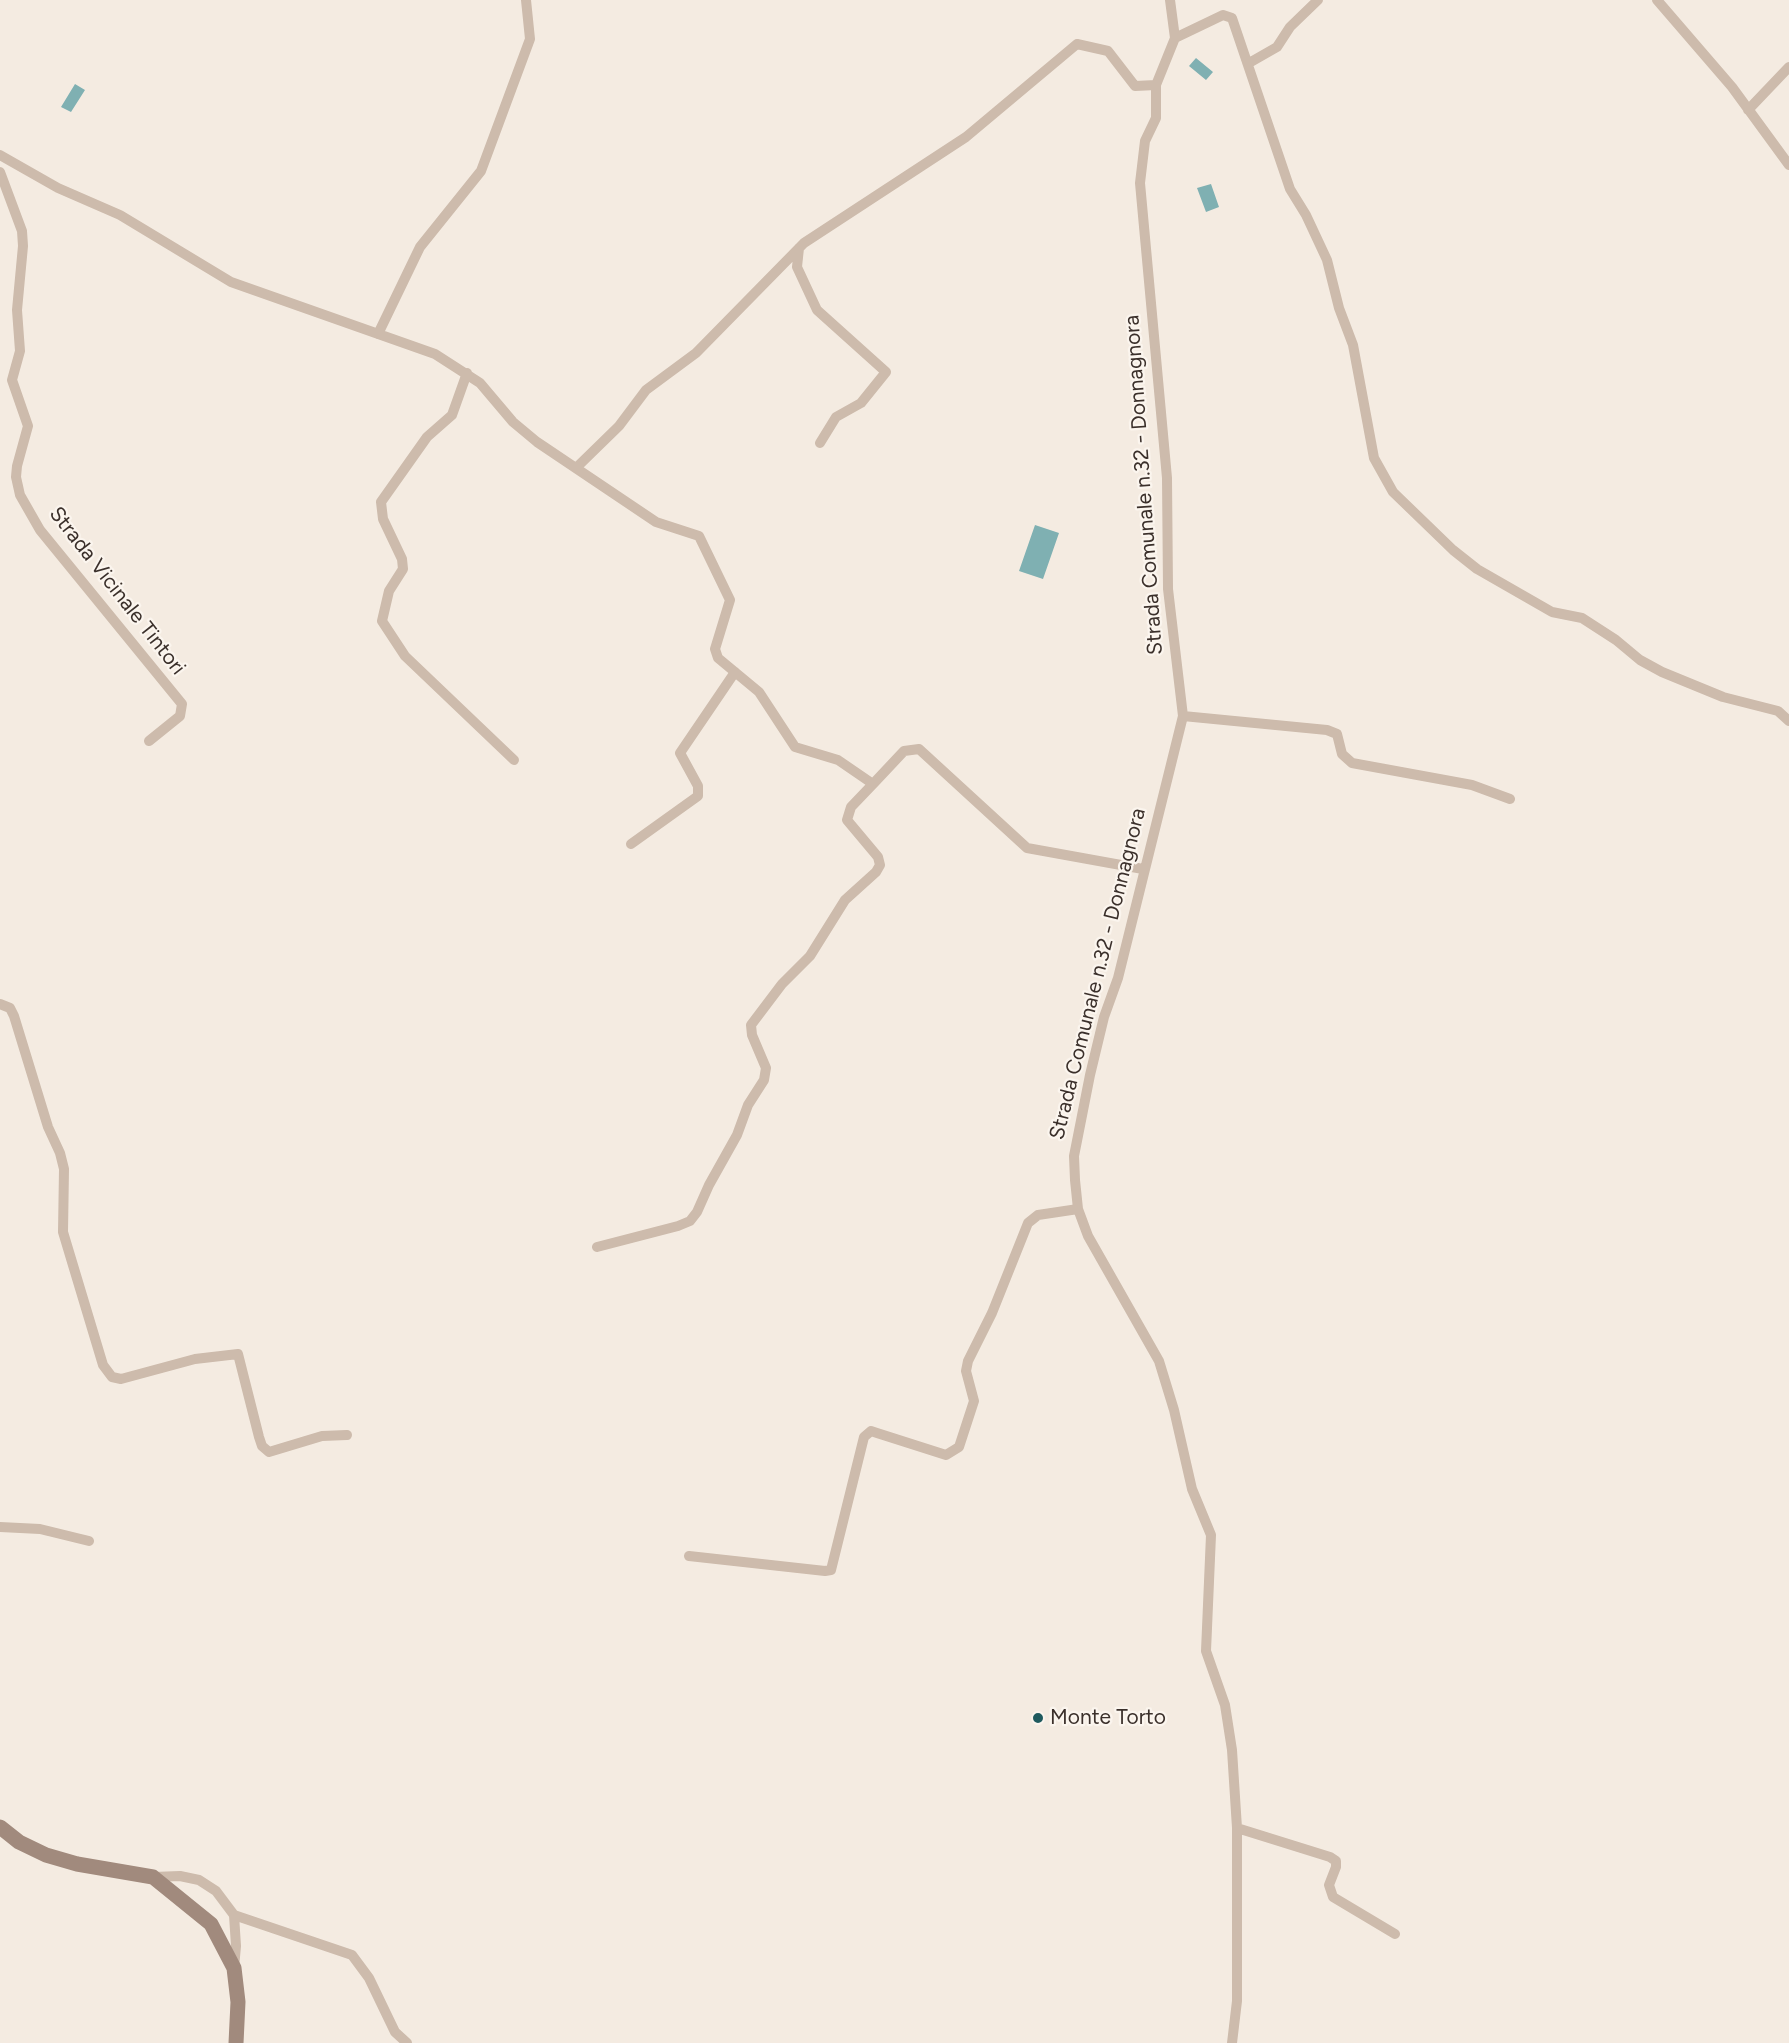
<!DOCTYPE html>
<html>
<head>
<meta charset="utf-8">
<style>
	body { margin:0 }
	canvas { display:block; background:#f4ebe1 }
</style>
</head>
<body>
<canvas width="1789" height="2043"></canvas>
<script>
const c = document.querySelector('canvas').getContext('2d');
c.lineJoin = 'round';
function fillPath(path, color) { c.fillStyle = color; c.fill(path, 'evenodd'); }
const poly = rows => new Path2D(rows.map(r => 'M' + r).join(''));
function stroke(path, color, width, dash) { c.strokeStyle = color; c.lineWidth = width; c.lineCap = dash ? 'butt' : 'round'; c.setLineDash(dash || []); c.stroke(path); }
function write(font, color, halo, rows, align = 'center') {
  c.font = font + ' Figtree,sans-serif'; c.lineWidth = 4.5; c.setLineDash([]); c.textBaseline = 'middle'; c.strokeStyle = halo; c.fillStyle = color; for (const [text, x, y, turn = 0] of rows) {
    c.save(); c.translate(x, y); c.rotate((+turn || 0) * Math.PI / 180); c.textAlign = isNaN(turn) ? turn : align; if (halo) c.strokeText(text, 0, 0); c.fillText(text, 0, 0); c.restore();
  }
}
const water = poly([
	[1196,58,1213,72,1206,80,1189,66],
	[75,84,85,90,71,112,61,107],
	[1211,184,1219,207,1206,212,1197,188],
	[1035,525,1059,533,1043,579,1019,571]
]);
const street = poly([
	[1170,0,1175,38,1156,85,1156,118,1145,141,1140,183,1167,478,1168,589,1183,716,1118,978,1104,1017,1090,1075,1074,1156,1075,1180,1078,1209,1088,1236,1159,1361,1174,1410,1192,1489,1211,1535,1206,1651,1225,1705,1232,1750,1237,1828,1237,2001,1232,2043],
	[1657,0,1732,87,1789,165],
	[1175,38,1223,15,1232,18,1290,189,1306,215,1327,260,1339,308,1353,345,1374,458,1393,492,1453,550,1477,569,1552,612,1582,618,1616,640,1640,660,1662,672,1723,697,1778,711,1789,721],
	[1249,63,1277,47,1290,27,1318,0],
	[1748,110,1789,67],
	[0,155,58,188,120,215,231,282,435,354,480,383,513,422,537,442,656,522,699,536,730,600,715,649,718,658,759,692,795,747,838,760,873,784,904,751,919,749,1027,848,1143,869],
	[0,172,22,231,23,246,17,310,20,351,12,380,28,426,17,466,16,477,20,495,40,530,182,704,180,716,149,741],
	[799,248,797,267,817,310,886,372,861,403,836,417,820,443],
	[378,334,420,247,481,171,530,39,526,0],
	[467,373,452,415,427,437,381,502,383,519,402,559,403,569,389,591,382,621,405,656,514,760],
	[577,467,619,426,646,390,696,353,804,243,966,137,1077,44,1108,51,1135,86,1156,85],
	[1183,716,1327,730,1337,734,1342,754,1352,763,1472,785,1510,799],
	[631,844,698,796,698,786,680,753,735,672],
	[0,1004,10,1008,14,1016,48,1127,60,1153,64,1169,63,1232,103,1365,112,1377,121,1379,195,1359,238,1354,259,1437,262,1446,269,1452,322,1436,347,1435],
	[597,1247,678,1226,690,1221,697,1212,709,1185,737,1135,748,1105,764,1080,766,1068,752,1035,751,1025,782,984,810,956,845,900,876,872,880,865,878,857,847,820,851,807,873,784],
	[0,1527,40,1529,89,1541],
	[689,1556,825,1571,831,1570,864,1437,871,1431,877,1433,946,1455,959,1447,974,1401,966,1371,968,1361,992,1313,1028,1223,1038,1215,1078,1209],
	[1237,1828,1330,1857,1336,1861,1336,1867,1329,1885,1333,1897,1395,1934],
	[153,1877,180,1876,199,1880,216,1891,234,1915,352,1955,369,1978,395,2032,407,2043],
	[234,1968,236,1946,234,1915]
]);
const secondary = poly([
	[0,1827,19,1842,46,1855,77,1864,153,1877,211,1924,234,1968,238,2002,236,2043]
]);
const markers = [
	[1038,1718,6,"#1f5a5e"]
];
const streetNames = [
	["Strada Comunale n.32 - Donnagnora",1144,485,-94],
	["Strada Vicinale Tintori",117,591,52],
	["Strada Comunale n.32 - Donnagnora",1098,974,-76]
];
const poiNames = [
	["Monte Torto",1050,1718]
];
fillPath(water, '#7fb0b2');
stroke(street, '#cdbbac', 10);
stroke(secondary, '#a18a7d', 15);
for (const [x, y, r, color] of markers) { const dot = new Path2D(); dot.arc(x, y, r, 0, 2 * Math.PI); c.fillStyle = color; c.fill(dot); stroke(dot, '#fbf5ee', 2); }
write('21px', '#3b302b', '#fbf5ee', streetNames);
write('21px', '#3b302b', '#fbf5ee', poiNames, 'left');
</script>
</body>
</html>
